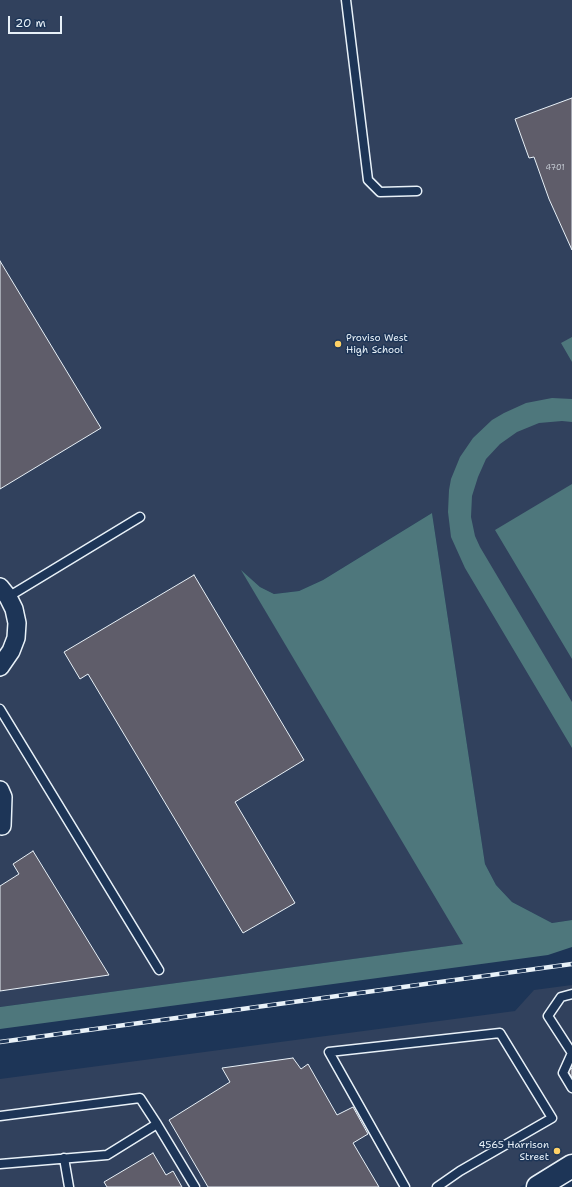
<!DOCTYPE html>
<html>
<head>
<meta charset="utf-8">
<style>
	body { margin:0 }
	#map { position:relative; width:572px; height:1187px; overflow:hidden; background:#1d3557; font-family:"Shantell Sans",sans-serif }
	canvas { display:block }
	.scale { position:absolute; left:8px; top:16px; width:54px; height:18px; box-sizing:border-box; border:2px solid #e8f1f8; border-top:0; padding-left:5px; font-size:12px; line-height:14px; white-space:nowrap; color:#e8f1f8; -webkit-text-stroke:3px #1d3557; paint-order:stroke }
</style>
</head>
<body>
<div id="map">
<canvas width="572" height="1187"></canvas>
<div class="scale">20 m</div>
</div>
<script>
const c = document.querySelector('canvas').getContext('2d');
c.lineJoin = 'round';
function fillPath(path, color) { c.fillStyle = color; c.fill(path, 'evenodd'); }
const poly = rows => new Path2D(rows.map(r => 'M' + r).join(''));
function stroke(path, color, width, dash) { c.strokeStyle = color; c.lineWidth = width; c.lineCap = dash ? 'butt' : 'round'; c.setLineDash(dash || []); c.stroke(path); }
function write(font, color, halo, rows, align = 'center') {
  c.font = font + ' "Shantell Sans",sans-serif'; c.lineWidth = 3; c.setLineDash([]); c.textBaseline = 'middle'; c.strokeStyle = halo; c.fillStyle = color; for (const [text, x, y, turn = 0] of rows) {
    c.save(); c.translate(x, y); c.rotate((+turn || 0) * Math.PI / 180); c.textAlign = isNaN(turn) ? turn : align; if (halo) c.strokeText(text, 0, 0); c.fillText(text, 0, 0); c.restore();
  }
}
const built = poly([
	[0,0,572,0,572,920,552,923,512,902,496,885,485,864,432,513,323,580,299,591,274,594,260,587,242,571,464,944,0,1007],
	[572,985,572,1156,520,1187,0,1187,0,1079,515,1011,534,990]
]);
const green = poly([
	[572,337,572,362,561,343],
	[552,398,572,399,572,422,562,421,539,423,517,432,500,444,486,459,478,477,472,496,471,517,475,536,480,547,572,702,572,748,465,568,451,537,448,512,449,490,451,479,460,457,473,438,492,420,504,413,526,403],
	[572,484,572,659,495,530],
	[432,513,485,864,496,885,512,902,552,923,572,920,572,947,548,955,0,1029,0,1007,463,944,241,570,260,587,274,594,299,591,323,580]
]);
const building = poly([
	[572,98,572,250,549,199,534,157,529,158,515,119,572,98],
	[0,261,101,428,0,489,0,261],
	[194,575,304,760,235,802,295,903,243,933,88,674,80,679,64,652,194,575],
	[33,851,109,975,0,991,0,886,19,874,13,864,33,851],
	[293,1058,301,1069,308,1064,337,1115,353,1107,368,1134,353,1143,379,1187,208,1187,169,1120,230,1082,222,1068,293,1058],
	[572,1068,572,1078,568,1071,572,1068],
	[153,1153,166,1175,173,1171,182,1187,107,1187,104,1182,153,1153]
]);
const lane = poly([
	[346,0,368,180,380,192,417,191],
	[8,597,140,517],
	[0,709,159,970],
	[572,994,561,997,548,1016,572,1053,563,1073,572,1088],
	[0,1116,140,1098,157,1124,107,1155,0,1164],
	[157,1124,195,1187],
	[64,1158,69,1187],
	[405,1187,329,1052,500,1033,552,1118,460,1171,437,1187]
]);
const street = poly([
	[0,587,8,597,14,609,17,623,16,638,11,651,0,667],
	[0,790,3,797,2,826]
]);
const secondary = poly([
	[538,1187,572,1166]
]);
const rail = poly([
	[0,1042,572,964]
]);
const markers = [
	[338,344,4,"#ffd166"],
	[557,1151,4,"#ffd166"]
];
const numberNames = [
	["4701",555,168]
];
const poiNames = [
	["Proviso West",346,338],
	["High School",346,350],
	["4565 Harrison",549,1145,"right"],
	["Street",549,1157,"right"]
];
fillPath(built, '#31415d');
fillPath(green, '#4e777c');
fillPath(building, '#5f5d6a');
stroke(building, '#e8f1f8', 1);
stroke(lane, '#e8f1f8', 11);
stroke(street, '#e8f1f8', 20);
stroke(secondary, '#e8f1f8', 25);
stroke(lane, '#1d3557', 8);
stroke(street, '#1d3557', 17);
stroke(secondary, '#1d3557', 22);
stroke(rail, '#e8f1f8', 4.5);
stroke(rail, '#1d3557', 3, [9]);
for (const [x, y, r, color] of markers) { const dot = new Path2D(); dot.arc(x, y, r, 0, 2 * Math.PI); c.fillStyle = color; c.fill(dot); stroke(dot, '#1d3557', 1.5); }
write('8px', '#c6ccd4', null, numberNames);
write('10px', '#e8f1f8', '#1d3557', poiNames, 'left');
</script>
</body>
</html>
